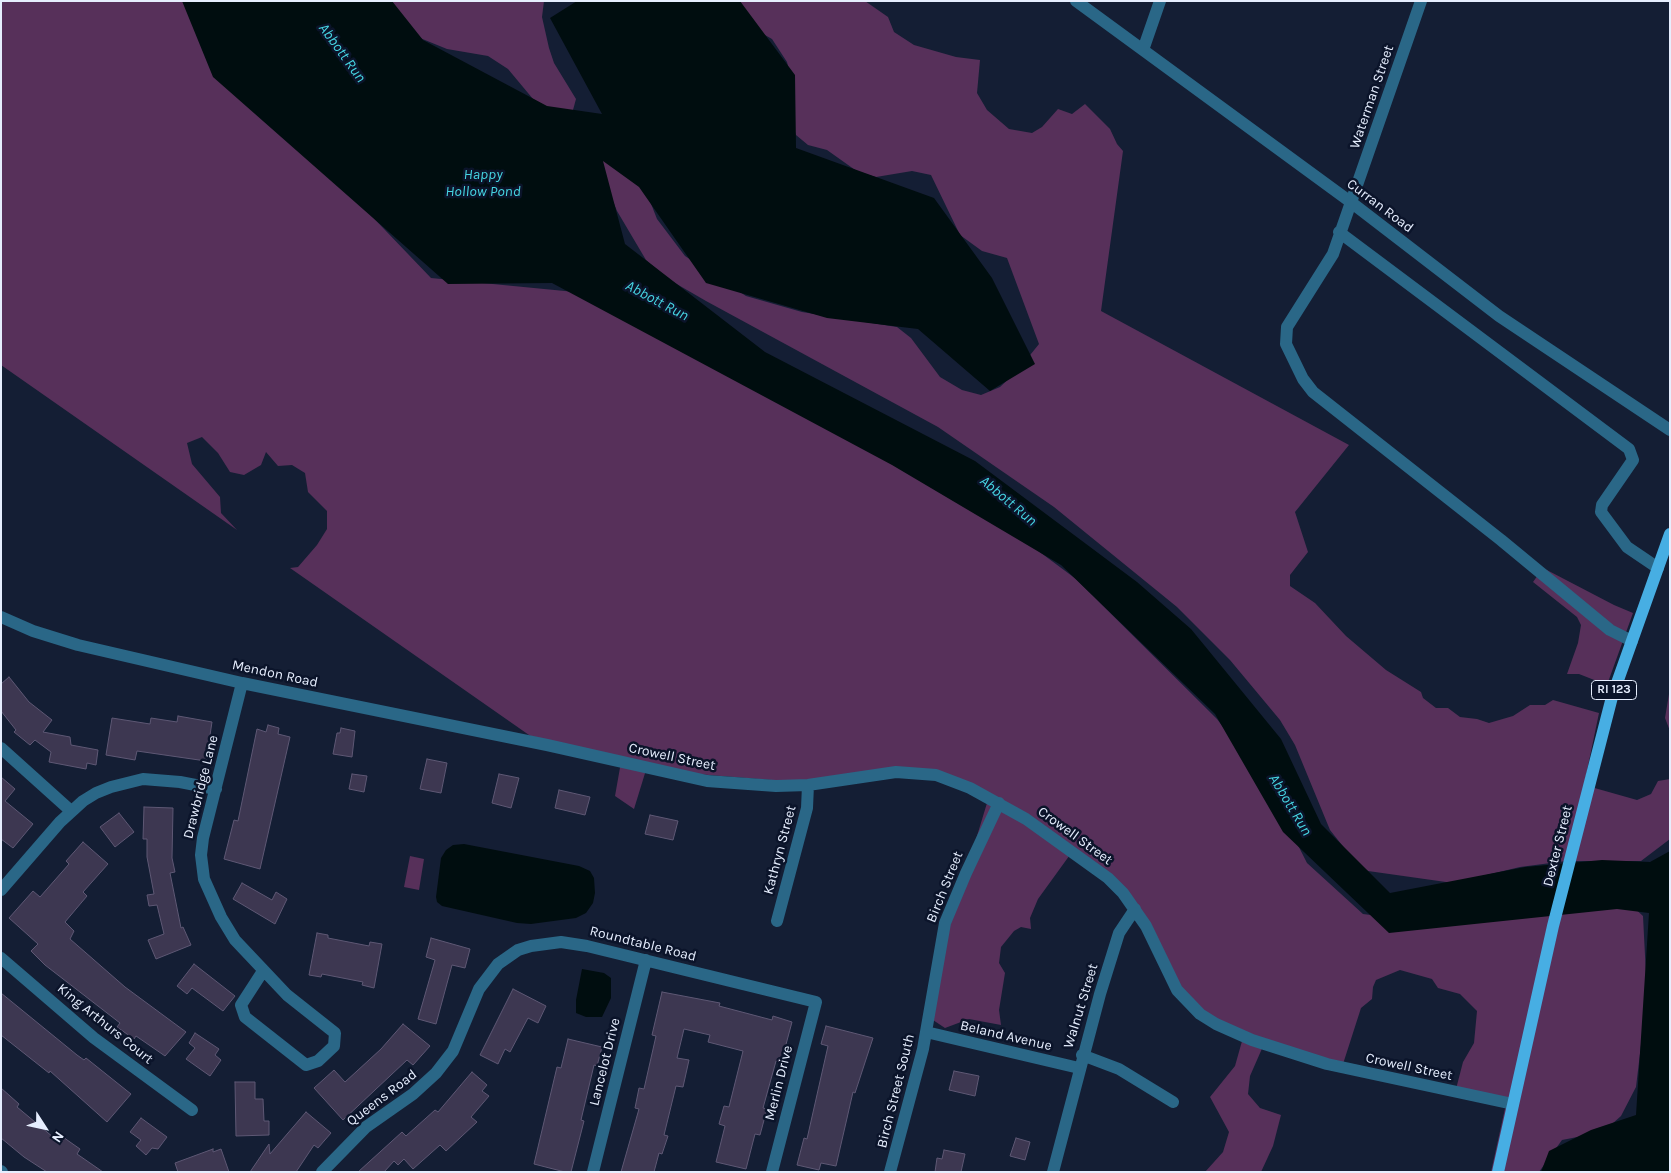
<!DOCTYPE html>
<html>
<head>
<meta charset="utf-8">
<style>
	body { margin:0 }
	#map { position:relative; width:1671px; height:1173px; overflow:hidden; background:#141e34; font-family:Karla,sans-serif }
	canvas { display:block }
	.frame { position:absolute; inset:0; border:2px solid #e6eefe; pointer-events:none }
	.north { position:absolute; left:20px; top:1103px; width:50px; height:50px; -webkit-text-stroke:4px #0b142a; paint-order:stroke; rotate:125deg; font-size:14px; font-weight:700; line-height:20px; text-align:center; color:#e6eefe }
	.north::after { content:''; display:block; margin:auto; width:18px; height:22px; background:#e6eefe; clip-path:polygon(50% 0,100% 100%,50% 72%,0 100%) }
</style>
</head>
<body>
<div id="map">
<canvas width="1671" height="1173"></canvas>
<div class="frame"></div>
<div class="north">N</div>
</div>
<script>
const c = document.querySelector('canvas').getContext('2d');
c.lineJoin = 'round';
function fillPath(path, color) { c.fillStyle = color; c.fill(path, 'evenodd'); }
const poly = rows => new Path2D(rows.map(r => 'M' + r).join(''));
function stroke(path, color, width, dash) { c.strokeStyle = color; c.lineWidth = width; c.lineCap = dash ? 'butt' : 'round'; c.setLineDash(dash || []); c.stroke(path); }
function write(font, color, halo, rows, align = 'center') {
  c.font = font + ' Karla,sans-serif'; c.lineWidth = 5; c.setLineDash([]); c.textBaseline = 'middle'; c.strokeStyle = halo; c.fillStyle = color; for (const [text, x, y, turn = 0] of rows) {
    c.save(); c.translate(x, y); c.rotate((+turn || 0) * Math.PI / 180); c.textAlign = isNaN(turn) ? turn : align; if (halo) c.strokeText(text, 0, 0); c.fillText(text, 0, 0); c.restore();
  }
}
const green = poly([
	[1,1,184,1,317,159,431,278,575,292,986,512,1076,579,1217,719,1268,786,1307,863,1363,914,1424,922,1630,904,1643,916,1647,995,1636,1087,1621,1116,1603,1132,1562,1140,1539,1172,1491,1172,1506,1104,1456,1089,1463,1062,1474,1043,1477,1011,1460,994,1438,988,1432,979,1400,970,1376,980,1373,987,1372,999,1361,1008,1343,1064,1264,1044,1250,1076,1248,1094,1260,1108,1281,1115,1273,1146,1261,1172,1205,1172,1223,1152,1229,1132,1210,1097,1235,1066,1244,1034,1208,1020,1178,991,1139,912,1072,852,1038,899,1030,918,1031,929,1021,927,1014,931,1001,947,999,963,1005,973,999,1010,1001,1025,969,1019,945,1028,927,1016,926,1004,987,803,940,775,809,783,646,770,634,809,615,796,621,762,539,742,290,568,298,567,317,545,327,529,327,511,308,492,305,473,292,465,278,466,266,452,261,465,244,475,230,472,218,453,202,437,187,443,192,464,220,497,221,513,237,530,1,365],
	[369,1,544,1,542,17,549,48,554,63,576,99,573,110,563,116,533,99,508,69,488,56,447,49,420,38],
	[679,1,865,1,888,17,894,32,914,45,956,57,980,60,977,93,987,110,1009,129,1032,133,1042,127,1058,109,1072,114,1085,104,1110,129,1117,144,1123,151,1101,311,1349,445,1295,512,1308,552,1290,575,1290,586,1315,603,1346,636,1386,670,1421,692,1423,698,1436,708,1448,708,1460,717,1477,719,1489,723,1513,716,1530,705,1545,705,1553,700,1599,713,1584,785,1637,800,1651,794,1658,781,1670,779,1670,839,1641,861,1566,861,1520,867,1453,883,1368,871,1353,859,1330,830,1295,745,1280,720,1230,660,1177,607,1054,507,938,427,706,301,668,279,646,260,617,211,595,157,603,136,648,196,657,219,685,256,746,296,802,312,897,327,911,338,940,377,962,390,981,395,1000,387,1018,370,1039,344,1007,258,982,251,960,235,931,175,912,171,876,177,858,172,827,150,808,145,796,135,788,115,791,78,787,62,772,39,738,20],
	[1543,568,1614,605,1633,613,1607,685,1579,674,1567,674,1578,643,1581,625,1577,617,1533,582],
	[1670,688,1670,731,1665,718],
	[410,856,424,859,419,890,404,887]
]);
const water = poly([
	[182,1,392,1,423,40,547,106,602,114,550,18,577,1,740,1,795,75,796,148,934,198,992,278,1035,364,990,391,918,329,827,318,706,283,639,187,603,161,625,244,765,352,975,461,1137,582,1191,629,1281,739,1321,824,1390,893,1525,867,1602,860,1650,862,1670,851,1670,1172,1541,1172,1549,1151,1591,1130,1636,1115,1649,913,1617,909,1389,933,1283,832,1215,714,1061,565,892,465,552,283,448,284,213,77],
	[464,844,579,866,590,871,594,878,595,893,593,903,586,913,576,918,531,924,517,923,442,906,437,902,436,897,441,858,446,850,453,845],
	[582,969,604,973,611,978,611,998,602,1017,586,1017,576,1013,576,1000]
]);
const building = poly([
	[9,677,29,702,52,720,43,732,70,737,71,745,98,750,96,765,87,763,86,769,49,762,51,752,35,740,30,745,14,732,16,730,1,711,1,684,9,677],
	[178,716,212,722,206,761,137,751,135,760,106,755,112,718,150,724,151,718,177,722,178,716],
	[268,725,279,728,278,734,290,737,260,869,224,859,234,820,238,821,257,729,266,732,268,725],
	[341,728,355,731,352,757,333,754,337,733,340,733,341,728],
	[427,759,447,763,441,793,420,789,427,759],
	[352,774,367,776,364,792,349,789,352,774],
	[499,774,519,778,511,808,492,803,499,774],
	[1,777,15,789,5,801,33,824,13,848,1,839,1,777],
	[559,790,590,797,585,815,555,808,559,790],
	[144,807,173,808,172,858,175,872,170,873,181,928,183,927,191,945,156,959,148,940,164,934,157,905,149,906,147,895,154,894,147,857,147,839,143,839,144,807],
	[119,813,134,832,115,847,100,827,119,813],
	[650,815,678,821,673,840,645,834,650,815],
	[83,842,108,864,83,892,87,896,65,922,74,931,70,939,125,987,186,1032,165,1056,136,1036,134,1039,117,1027,120,1023,45,965,31,951,38,944,9,918,33,891,40,897,69,864,66,861,83,842],
	[242,883,272,900,276,892,287,899,275,924,233,899,242,883],
	[317,933,328,935,328,938,369,946,370,942,382,944,374,988,362,985,363,982,322,974,321,977,309,975,317,933],
	[431,938,470,949,465,968,452,965,436,1024,418,1019,435,960,426,957,431,938],
	[194,964,235,996,223,1011,192,988,187,994,177,986,194,964],
	[513,989,546,1006,538,1023,528,1018,510,1052,505,1049,498,1064,480,1055,513,989],
	[662,992,720,1003,719,1006,772,1020,773,1016,792,1022,785,1048,789,1050,785,1064,776,1061,763,1108,767,1109,760,1135,755,1134,746,1169,716,1162,725,1126,719,1124,724,1106,729,1107,743,1051,708,1042,710,1035,684,1029,677,1058,689,1060,683,1087,676,1086,664,1135,668,1136,662,1154,659,1153,654,1172,621,1172,639,1109,635,1108,639,1088,644,1089,656,1036,652,1035,662,992],
	[1,993,77,1055,84,1060,86,1058,131,1094,107,1122,50,1071,49,1073,1,1035,1,993],
	[403,1024,430,1046,413,1065,407,1060,343,1120,314,1088,334,1070,345,1082,381,1049,403,1024],
	[826,1026,873,1038,855,1093,853,1092,836,1166,821,1163,819,1170,797,1165,804,1138,807,1139,828,1046,821,1044,826,1026],
	[195,1033,219,1049,215,1055,221,1060,210,1076,186,1059,195,1048,189,1043,195,1033],
	[568,1039,602,1047,597,1066,594,1065,581,1120,584,1121,571,1172,565,1172,534,1164,557,1067,561,1068,568,1039],
	[954,1071,979,1076,975,1096,949,1090,954,1071],
	[472,1072,487,1085,482,1091,489,1096,471,1117,477,1122,446,1151,440,1145,413,1169,404,1159,398,1165,394,1161,384,1172,358,1172,402,1132,406,1136,435,1110,438,1112,472,1072],
	[235,1082,255,1082,255,1099,263,1099,264,1121,269,1121,269,1135,236,1136,235,1082],
	[1,1088,19,1104,17,1107,59,1142,63,1137,70,1142,80,1149,77,1154,103,1172,47,1172,24,1157,1,1138,1,1088],
	[306,1112,331,1133,318,1148,314,1145,296,1172,250,1172,269,1144,270,1154,306,1112],
	[141,1118,167,1137,158,1149,152,1148,146,1155,136,1146,141,1140,130,1132,141,1118],
	[1016,1138,1030,1142,1025,1160,1010,1156,1016,1138],
	[213,1149,213,1152,221,1149,229,1172,178,1172,175,1163,213,1149],
	[944,1150,965,1154,961,1172,935,1172,937,1158,942,1159,944,1150]
]);
const minor = poly([
	[1076,1,1352,203,1499,316,1670,430],
	[1421,1,1333,254,1287,327,1286,344,1303,379,1313,392,1501,540,1610,630,1632,641],
	[1143,50,1160,1],
	[1339,232,1629,449,1633,460,1602,505,1601,512,1627,547,1658,568],
	[1,617,33,631,78,645,242,683,547,745,707,781,776,786,808,785,896,772,936,775,970,788,1026,819,1108,878,1123,893,1146,926,1177,990,1200,1014,1216,1024,1252,1040,1327,1064,1513,1104],
	[242,683,203,838,201,855,204,879,221,917,235,940,287,995,335,1033,334,1046,318,1061,306,1065,245,1017,241,1005,263,971],
	[1,748,71,811],
	[1,890,60,822,83,801,96,793,111,787,143,779,180,782,216,789],
	[777,921,807,808,808,785],
	[1,958,94,1038,192,1110],
	[926,1032,1079,1068],
	[1082,1055,1119,1069,1173,1102],
	[1,1171,2,1172],
	[322,1172,366,1127,413,1094,436,1073,453,1051,479,989,498,964,518,950,531,946,561,942,587,946,816,1002,772,1172],
	[593,1172,646,960],
	[890,1172,923,1049,945,923,966,873,999,803],
	[1053,1172,1100,994,1119,933,1135,909]
]);
const major = poly([
	[1498,1172,1553,926,1612,697,1670,534]
]);
const shields = [
	[1614,690,45]
];
const shieldNames = [
	["RI 123",1614,690]
];
const streetNames = [
	["Waterman Street",1372,97,-71],
	["Curran Road",1380,206,37],
	["Mendon Road",275,674,12],
	["Crowell Street",672,757,12],
	["Drawbridge Lane",201,787,-76],
	["Crowell Street",1075,836,36],
	["Dexter Street",1558,846,-76],
	["Kathryn Street",780,850,-75],
	["Birch Street",945,887,-68],
	["Roundtable Road",643,944,14],
	["Walnut Street",1081,1006,-73],
	["King Arthurs Court",105,1024,39],
	["Beland Avenue",1006,1036,13],
	["Lancelot Drive",605,1062,-76],
	["Crowell Street",1409,1067,12],
	["Merlin Drive",779,1083,-76],
	["Birch Street South",896,1091,-76],
	["Queens Road",382,1098,-37]
];
const waterNames = [
	["Abbott Run",342,53,54],
	["Happy",483,175],
	["Hollow Pond",483,192],
	["Abbott Run",657,301,28],
	["Abbott Run",1008,501,40],
	["Abbott Run",1290,805,59]
];
fillPath(green, '#57305a');
fillPath(water, '#000d0f');
fillPath(building, '#3d3751');
stroke(building, '#5e5874', 1);
stroke(minor, '#2a6787', 12);
stroke(major, '#47aee3', 12);
for (const [x, y, w] of shields) { const box = new Path2D(); box.roundRect(x - w / 2, y - 9.5, w, 19, 4); c.fillStyle = '#0b142a'; c.fill(box); stroke(box, '#e6eefe', 1); }
write('bold 12px', '#e6eefe', null, shieldNames);
write('14px', '#e6eefe', '#0b142a', streetNames);
write('italic 15px', '#46d4e2', '#0b142a', waterNames);
</script>
</body>
</html>
